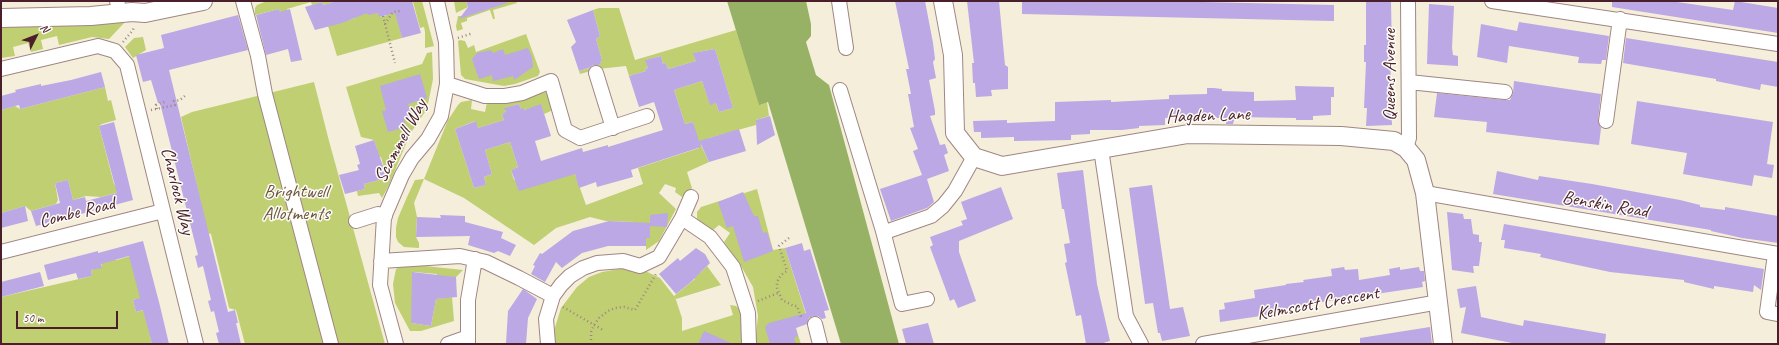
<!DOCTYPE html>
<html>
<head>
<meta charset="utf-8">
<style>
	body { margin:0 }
	#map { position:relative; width:1779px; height:345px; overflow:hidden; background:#f5eedb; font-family:Caveat,sans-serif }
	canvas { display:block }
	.frame { position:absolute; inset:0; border:2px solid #4a1f2b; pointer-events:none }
	.north { position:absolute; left:16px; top:16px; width:40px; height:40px; -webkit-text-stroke:3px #fdfcf7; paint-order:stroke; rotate:48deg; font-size:11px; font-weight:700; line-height:16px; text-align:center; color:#4a1f2b }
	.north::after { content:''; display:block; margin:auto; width:14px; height:18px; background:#4a1f2b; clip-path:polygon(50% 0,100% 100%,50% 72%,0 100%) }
	.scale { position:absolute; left:16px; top:311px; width:102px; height:18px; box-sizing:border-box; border:2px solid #4a1f2b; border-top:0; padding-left:5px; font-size:12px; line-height:14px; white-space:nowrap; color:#4a1f2b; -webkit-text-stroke:3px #fdfcf7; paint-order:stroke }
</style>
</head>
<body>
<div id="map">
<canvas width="1779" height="345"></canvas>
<div class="frame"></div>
<div class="north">N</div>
<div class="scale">50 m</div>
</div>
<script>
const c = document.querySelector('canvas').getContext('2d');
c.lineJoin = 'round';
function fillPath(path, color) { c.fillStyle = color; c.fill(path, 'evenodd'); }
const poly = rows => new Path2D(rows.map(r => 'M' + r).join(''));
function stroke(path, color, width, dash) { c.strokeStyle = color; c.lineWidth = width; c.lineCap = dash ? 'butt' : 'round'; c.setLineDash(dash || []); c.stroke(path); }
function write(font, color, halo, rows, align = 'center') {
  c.font = font + ' Caveat,sans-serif'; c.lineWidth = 3; c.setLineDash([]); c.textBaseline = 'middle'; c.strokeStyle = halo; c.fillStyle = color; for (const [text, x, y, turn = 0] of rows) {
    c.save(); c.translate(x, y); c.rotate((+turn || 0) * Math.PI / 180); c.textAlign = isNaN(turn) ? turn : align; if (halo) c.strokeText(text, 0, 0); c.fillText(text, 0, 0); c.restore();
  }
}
const green = poly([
	[267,1,337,1,323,5,322,2,312,5,311,2,287,9,300,52,290,55,279,9,255,15,255,8,257,5],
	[350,1,378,13,380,17,386,16,385,10,399,7,396,14,402,38,337,56,328,26,355,18],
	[415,1,422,1,434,46,425,48,425,32,424,27,420,28,413,2],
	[454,1,466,1,468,7,456,13],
	[493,1,516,1,517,3,493,10,495,19,493,19,490,10,467,18,467,21,461,23,463,29,457,31,456,26,458,16,467,16,491,8,493,5],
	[599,8,619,8,635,60,736,30,759,104,767,102,769,116,756,120,756,125,709,138,701,145,709,162,687,172,692,188,682,197,675,192,676,188,665,184,659,193,676,209,659,241,646,250,646,238,650,238,650,226,634,225,633,222,606,221,590,217,556,228,534,245,464,198,424,179,414,203,417,217,416,237,419,243,419,248,404,247,398,242,396,237,396,228,398,218,407,197,415,180,424,179,448,120,458,105,461,102,472,100,471,109,485,112,487,102,532,96,546,92,553,110,544,114,541,105,524,110,521,109,519,104,505,108,506,113,502,114,504,120,478,128,475,121,455,129,474,188,486,185,484,177,492,174,485,150,510,142,518,167,511,170,514,180,575,174,586,205,643,184,638,168,699,148,693,122,685,124,674,90,702,81,710,104,716,103,719,112,733,108,715,49,694,53,696,61,668,69,666,63,663,64,661,56,646,60,648,68,645,69,646,71,629,76,626,66,598,69,580,74,579,71,598,66,602,60,596,39,600,36,593,10],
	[125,22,109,39,92,37,59,45,57,36,41,40,43,49,31,52,28,43,13,47,15,56,1,58,1,27],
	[526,34,540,72,538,76,515,84,504,86,465,79,461,75,458,41,460,40,465,41,468,48,474,45,476,52],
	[143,37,146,50,133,58,125,47,134,38],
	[432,52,433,79,427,109,410,134,389,185,382,198,379,193,358,196,357,191,365,189,364,184,387,178,381,157,374,159,377,149,374,140,361,137,346,87,422,64,427,53],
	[314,82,329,141,385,344,245,344,236,310,229,308,211,234,208,233,181,117,192,112],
	[105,87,108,101,111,100,116,120,102,124,99,126,114,184,120,192,101,197,86,196,73,200,68,180,55,183,58,200,56,204,31,211,25,206,1,213,1,122,2,121,1,110,15,106,20,109],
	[757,189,773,250,785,248,809,324,792,317,801,344,755,344,758,316,753,287,741,266,724,242,730,233,719,225,712,231,697,219,697,212,701,207],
	[137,254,142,298,133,300,136,312,144,310,152,344,1,344,1,297,92,276,91,270,102,267,100,259,117,260],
	[404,265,416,265,463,270,456,277,436,282,437,274,414,272,411,323,431,326,436,299,452,297,454,321,421,331,410,331,395,303,393,284,396,269],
	[707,266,721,285,676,299,675,297,682,318,682,331,733,315,730,305,736,306,742,311,744,344,553,344,552,337,561,308,577,287,589,277,602,272,619,269,641,269,660,278,674,296,695,279,693,277,698,272,700,273]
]);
const forest = poly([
	[727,1,806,1,811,24,811,36,806,42,816,75,829,85,899,344,841,344,768,102,759,105]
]);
const building = poly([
	[337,1,412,1,421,33,402,38,395,13,379,17,378,13,368,15,367,13,342,23,315,30,305,7,322,2,323,5],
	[466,1,507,1,507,3,459,19,468,7],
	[895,1,925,1,933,43,935,59,933,62,936,78,929,80,935,111,935,115,930,116,940,145,945,144,948,153,944,155,949,171,927,179,934,202,927,208,891,221,880,189,922,175,913,151,918,149,910,128,914,127,908,94,911,94,906,69,909,69],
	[967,1,999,1,1005,65,1008,67,1008,89,991,90,992,96,976,97,975,83,973,83,972,63,974,63],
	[1022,1,1158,1,1334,5,1334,21,1022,14],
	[1366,1,1391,1,1392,54,1390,54,1392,125,1366,126,1367,108,1364,108,1366,62,1364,62,1364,45,1366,45],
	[1612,1,1670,1,1733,10,1735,1,1778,8,1778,33,1612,7],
	[1429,4,1454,6,1452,48,1453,55,1458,56,1458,66,1427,64],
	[279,9,280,12,290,9,302,60,291,62,288,49,266,55,256,15],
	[593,10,600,36,596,39,602,60,599,65,593,65,589,68,579,71,571,47,576,42,567,20],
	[238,15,248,50,169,70,228,312,235,310,238,323,236,323,241,344,219,344,216,333,219,332,214,311,211,312,208,301,211,300,203,266,198,268,195,256,198,255,160,103,158,103,151,80,143,82,136,55,164,48,161,35],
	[1519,22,1609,36,1606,60,1602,60,1601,64,1578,63,1579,57,1509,46,1507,63,1477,57,1481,24,1517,31],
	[1626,38,1778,62,1778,87,1761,84,1760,90,1716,81,1716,79,1623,63],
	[528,48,532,57,533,67,514,80,513,76,493,81,492,75,479,79,472,59,477,53,491,50,493,53,503,49,505,55],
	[715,49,733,108,719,112,716,103,710,105,702,81,674,90,685,124,693,122,699,141,739,129,746,151,709,162,700,142,701,147,631,170,633,177,597,187,596,182,579,188,575,174,519,191,511,170,518,167,510,142,485,150,492,174,484,177,486,185,474,188,455,129,476,121,478,128,504,120,502,114,506,112,504,108,519,104,521,109,523,108,524,110,541,104,551,136,535,141,541,161,582,148,583,152,608,145,608,147,663,130,654,102,639,107,629,76,646,71,645,69,648,68,645,60,661,56,663,64,666,63,668,69,696,61,693,53],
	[101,72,105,87,20,109,19,105,1,110,1,96,16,92,15,90,41,84,41,86,71,80],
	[420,74,427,98,408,104,412,117,404,119,406,127,388,132,382,111,386,110,380,86],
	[1514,81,1601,94,1598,120,1601,128,1599,145,1486,132,1487,122,1434,117,1437,93,1504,100,1510,100,1513,93],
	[1295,86,1334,87,1334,97,1331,97,1331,115,1313,116,1313,120,1296,120,1296,118,1235,117,1233,124,1226,124,1226,118,1165,118,1165,125,1139,126,1139,128,1122,130,1090,130,1090,134,1071,135,1071,140,1014,141,1014,137,981,138,981,132,974,132,973,121,1007,120,1007,123,1055,121,1055,102,1111,100,1111,102,1169,99,1169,95,1207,94,1207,88,1214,88,1222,89,1222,91,1254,92,1254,101,1296,100],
	[1637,101,1773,122,1767,164,1774,165,1772,178,1754,175,1752,186,1683,174,1687,153,1631,144],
	[770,116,775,135,757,145,756,120],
	[114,122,133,200,36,226,31,211,60,203,55,183,68,180,73,200,85,197,86,201,117,193,99,126],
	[374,140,387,178,364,184,365,189,345,194,339,175,359,170,357,165,360,164,355,146],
	[1083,170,1097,284,1110,341,1100,344,1086,344,1081,315,1076,316,1065,263,1067,262,1064,244,1070,243,1064,209,1062,209,1057,173],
	[1497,171,1533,179,1538,180,1539,176,1592,184,1680,200,1700,205,1700,207,1725,210,1725,207,1778,216,1778,243,1742,238,1711,231,1711,230,1493,194],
	[1152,185,1170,309,1183,307,1190,336,1162,341,1160,333,1158,333,1153,303,1145,304,1129,188],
	[1001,187,1013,219,959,241,959,252,976,301,958,308,954,299,950,301,930,247,933,245,930,237,963,225,961,221,967,219,961,202],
	[743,192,754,216,758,216,763,233,767,232,773,251,744,262,733,226,727,228,718,202],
	[25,206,28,221,1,228,1,213],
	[1447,212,1463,214,1464,219,1471,219,1473,234,1479,235,1479,242,1482,242,1479,266,1473,266,1474,273,1452,270],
	[668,213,667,227,650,226,650,238,646,238,646,246,608,246,582,253,562,268,556,262,545,282,531,274,535,266,533,265,540,253,542,254,573,231,609,221,650,223,650,215],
	[440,215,465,216,465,222,503,232,501,238,516,245,510,256,498,251,494,253,468,245,470,236,416,237,417,217,441,218],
	[1504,224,1764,269,1761,290,1754,285,1753,292,1714,286,1714,289,1684,282,1684,280,1610,272,1540,257,1541,254,1504,248,1505,240,1501,240],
	[143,241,160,306,169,344,152,344,143,310,136,312,133,300,140,298,129,256,101,264,102,268,91,270,92,276,78,279,76,273,48,280,44,265,98,251,98,253],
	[802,243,804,251,810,249,829,310,824,311,826,318,822,319,818,316,813,316,809,318,807,324,796,328,798,336,794,338,796,344,770,344,765,327,769,323,806,313,785,248],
	[696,248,705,254,710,263,691,282,676,294,659,274,678,258,680,261],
	[1344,267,1345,270,1358,269,1359,280,1390,275,1389,269,1400,267,1400,270,1419,267,1420,271,1424,271,1425,281,1422,282,1423,287,1302,305,1302,307,1274,310,1274,314,1220,322,1219,310,1225,309,1224,303,1255,298,1254,290,1286,285,1286,284,1304,282,1303,280,1332,276,1331,269],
	[40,272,44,286,1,297,1,282],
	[412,272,456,277,457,297,436,299,431,326,411,323],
	[1476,286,1481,317,1523,326,1524,320,1606,334,1605,344,1517,344,1461,333,1466,307,1460,308,1457,289],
	[523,289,537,299,528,318,526,344,506,344,508,311],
	[928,323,934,344,906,344,902,329],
	[1430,327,1432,344,1360,344,1360,338],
	[704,331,733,344,698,344]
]);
const path = poly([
	[383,16,395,63],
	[385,24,393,12,400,11],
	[458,38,473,33],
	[123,42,133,30,134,27],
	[157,109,156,105,167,101],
	[151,110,175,105,174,101,180,100,186,95],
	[789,238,779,246,787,271,781,275,777,282,777,288,782,300,794,306,797,306,802,319],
	[758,301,778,293],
	[563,307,603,330],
	[591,344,591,332,594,325,599,318,608,311,615,308,624,307,635,310,656,274]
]);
const minor = poly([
	[117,1,120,13],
	[243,1,258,56,265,94,331,344],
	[839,1,846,48],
	[1492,1,1778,44],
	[1,69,98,46,115,51,127,65,196,344],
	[596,73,613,128],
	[1409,82,1505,92],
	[447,84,485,96,505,96,522,93,551,81,565,130,580,138,647,116],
	[840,90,883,231,902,304,927,299],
	[1606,121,1620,19],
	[1406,148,1409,138,1408,1],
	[1101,149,1126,316,1141,344],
	[1425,193,1778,254],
	[682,218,710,237,733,267,748,313,749,344],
	[356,221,378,214,385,216],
	[883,231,888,231,931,216,943,206,955,191,974,157],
	[1,252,163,211],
	[1775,254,1767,312,1777,314],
	[381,261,460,256,486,262,519,278,553,296,546,319,548,344],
	[553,296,561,285,570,276,583,268,597,263,623,261,640,266,659,257,682,218,691,197],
	[815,324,820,344],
	[396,344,380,285,384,217,402,175,412,158,428,139,441,116,447,84,446,42,437,1],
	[448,344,468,337],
	[468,344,468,300,475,259],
	[1203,344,1439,302]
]);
const major = poly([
	[943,1,953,55,955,133,974,157,1002,166,1188,134,1341,136,1394,141,1406,148,1416,160,1425,193,1443,344],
	[1,18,91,16,132,12,145,13,203,1]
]);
const streetNames = [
	["Queens Avenue",1390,75,-90],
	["Hagden Lane",1208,116,-2],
	["Scammell Way",401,141,-62],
	["Charlock Way",177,191,76],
	["Benskin Road",1605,205,10],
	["Combe Road",77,213,-14],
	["Kelmscott Crescent",1318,304,-10]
];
const parkNames = [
	["Brightwell",296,192],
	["Allotments",296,214]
];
fillPath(green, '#bfcf72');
fillPath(forest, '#97b264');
fillPath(building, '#bba8e4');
stroke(minor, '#a08683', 16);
stroke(major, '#a08683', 20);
stroke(path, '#a08683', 2.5, [1, 3]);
stroke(minor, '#fff', 14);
stroke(major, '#fff', 18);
write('19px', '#4a1f2b', '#fdfcf7', streetNames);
write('19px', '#6d5440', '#fdfcf7', parkNames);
</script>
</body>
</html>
